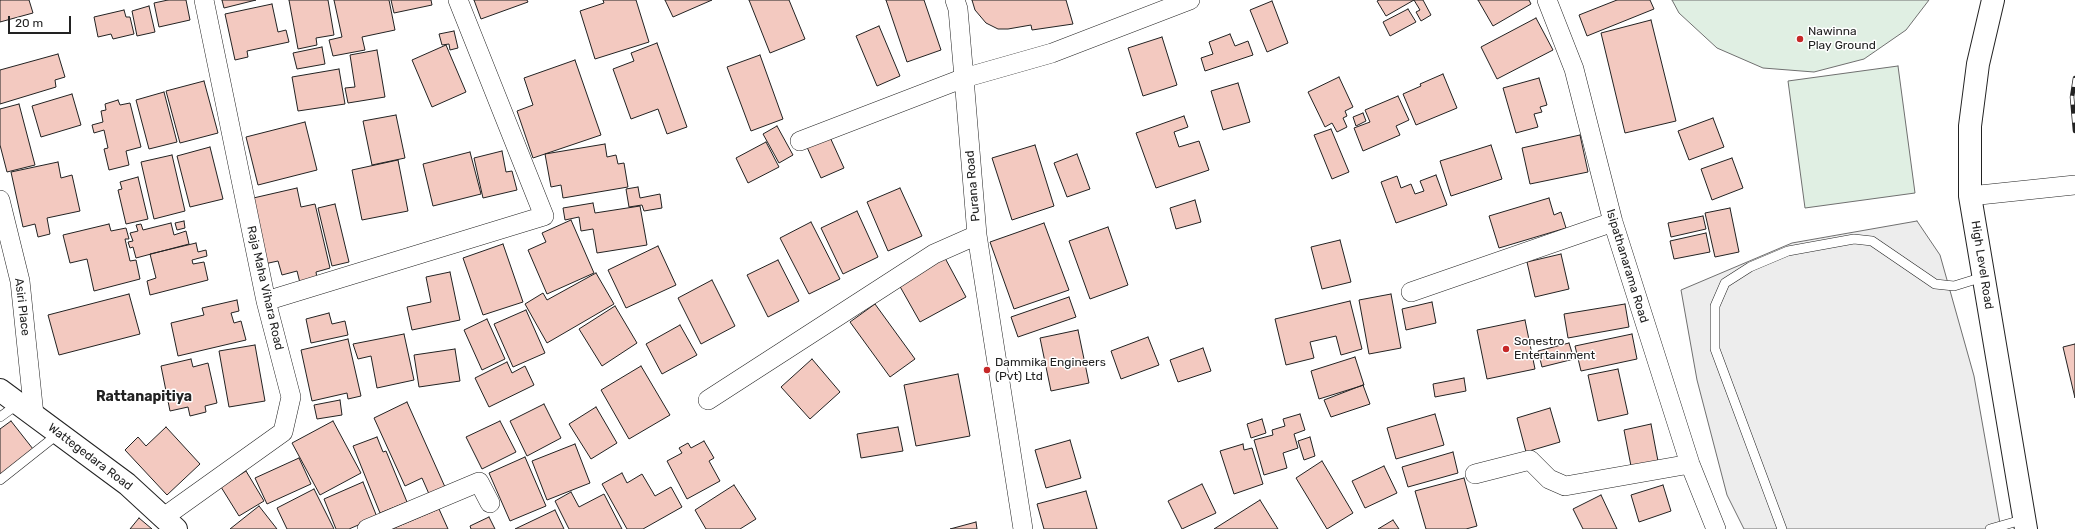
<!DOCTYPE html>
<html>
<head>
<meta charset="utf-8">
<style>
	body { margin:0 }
	#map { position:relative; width:2075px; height:529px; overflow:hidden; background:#fff; font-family:Rubik,sans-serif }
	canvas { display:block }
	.scale { position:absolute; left:8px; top:16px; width:63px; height:18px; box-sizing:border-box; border:2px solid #222; border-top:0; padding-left:5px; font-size:12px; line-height:14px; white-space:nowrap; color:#222; -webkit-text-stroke:3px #fff; paint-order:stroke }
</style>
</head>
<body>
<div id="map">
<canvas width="2075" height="529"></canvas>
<div class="scale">20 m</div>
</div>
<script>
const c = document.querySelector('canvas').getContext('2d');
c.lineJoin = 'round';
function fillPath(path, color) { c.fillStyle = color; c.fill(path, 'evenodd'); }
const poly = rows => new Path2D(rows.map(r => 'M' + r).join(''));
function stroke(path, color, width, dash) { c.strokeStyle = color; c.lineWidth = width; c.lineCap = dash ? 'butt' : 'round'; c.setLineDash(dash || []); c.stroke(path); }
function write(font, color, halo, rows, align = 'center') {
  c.font = font + ' Rubik,sans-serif'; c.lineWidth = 3; c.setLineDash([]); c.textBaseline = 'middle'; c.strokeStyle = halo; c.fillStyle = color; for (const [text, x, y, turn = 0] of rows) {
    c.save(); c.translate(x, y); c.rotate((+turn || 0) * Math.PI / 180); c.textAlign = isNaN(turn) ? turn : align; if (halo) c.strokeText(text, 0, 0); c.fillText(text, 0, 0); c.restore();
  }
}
const green = poly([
	[1672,0,1929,0,1906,30,1864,59,1814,72,1763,68,1717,48,1679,13,1672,0],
	[1898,66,1915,193,1805,208,1788,81,1898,66]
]);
const parking = poly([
	[1917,221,1940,255,1974,376,2001,529,1744,529,1727,495,1697,380,1681,290,1792,243,1917,221]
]);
const building = poly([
	[0,0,29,0,33,13,0,22,0,0],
	[168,0,186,0,190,20,159,27,154,3,168,0],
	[222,0,256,0,224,8,222,0],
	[289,0,328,0,334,35,316,38,317,45,298,49,289,0],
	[334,0,389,0,395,30,362,37,365,50,333,56,329,40,342,37,334,0],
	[391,0,431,0,432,5,394,13,391,0],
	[474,0,527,0,528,2,481,19,474,0],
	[603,0,636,0,649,42,595,59,580,11,604,3,603,0],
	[665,0,712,0,673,17,665,0],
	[749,0,789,0,805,39,770,53,749,0],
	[886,0,924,0,941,50,907,62,886,0],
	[972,0,1066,0,1073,24,1032,30,1031,25,1008,29,998,29,986,23,975,10,972,0],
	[1379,0,1414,0,1386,16,1377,1,1379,0],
	[1414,0,1423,0,1431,15,1421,21,1416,12,1420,10,1414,0],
	[1478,0,1529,0,1531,4,1493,26,1478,0],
	[1617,0,1650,0,1654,9,1587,36,1579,15,1617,0],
	[1272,1,1288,43,1267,52,1250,10,1272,1],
	[272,4,278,32,286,30,289,42,247,51,248,57,235,60,225,14,272,4],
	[149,6,155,32,137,36,132,11,149,6],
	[1408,9,1416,22,1390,36,1383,22,1408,9],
	[124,10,126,17,130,17,134,34,113,39,111,34,98,37,94,17,124,10],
	[1536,18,1553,50,1497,79,1481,47,1536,18],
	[1651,20,1676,121,1625,133,1601,33,1651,20],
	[879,26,900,76,877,86,856,36,879,26],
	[454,31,458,48,450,50,449,44,442,45,439,34,454,31],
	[1230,34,1235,46,1248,41,1253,55,1205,71,1201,58,1213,54,1209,42,1230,34],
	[1162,37,1177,85,1143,96,1128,48,1162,37],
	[657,43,687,127,667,134,658,109,631,119,613,69,634,61,631,53,657,43],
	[446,45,466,92,432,107,412,60,446,45],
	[322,47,325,64,297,69,293,53,322,47],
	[377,50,385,97,348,103,345,88,355,87,350,55,377,50],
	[58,54,65,77,55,80,56,87,0,104,0,70,58,54],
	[760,55,783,119,751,131,727,67,760,55],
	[575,60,601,135,533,158,517,111,533,105,524,78,575,60],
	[339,69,345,104,298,111,292,77,339,69],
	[1443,74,1457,108,1416,125,1403,94,1421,86,1420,84,1443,74],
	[1339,77,1353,107,1345,111,1347,116,1343,118,1347,127,1337,132,1332,123,1325,127,1308,92,1339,77],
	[1539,78,1547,105,1540,107,1542,112,1534,114,1538,127,1516,133,1503,88,1539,78],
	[204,81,218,133,180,143,166,91,204,81],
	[1238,83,1250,122,1223,130,1211,91,1238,83],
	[164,92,177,142,149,149,136,100,164,92],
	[72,94,81,125,41,137,32,106,72,94],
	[1398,96,1409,120,1396,126,1400,135,1363,151,1354,128,1370,122,1365,110,1398,96],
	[118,100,120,105,130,103,141,147,126,151,129,165,109,170,104,149,108,148,104,130,94,133,92,125,103,122,101,111,106,110,105,104,118,100],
	[19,104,35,165,7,172,0,145,0,109,19,104],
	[1363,113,1366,121,1356,126,1353,117,1363,113],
	[396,115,405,158,372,165,363,121,396,115],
	[1184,116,1188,127,1174,132,1179,147,1199,141,1209,170,1156,188,1136,133,1184,116],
	[1713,118,1724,147,1689,160,1678,131,1713,118],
	[305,122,317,170,258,185,246,137,305,122],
	[777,126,793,155,779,163,763,134,777,126],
	[1331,129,1349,172,1332,179,1314,135,1331,129],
	[829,135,844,168,821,178,806,145,829,135],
	[1580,135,1588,172,1530,184,1522,148,1580,135],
	[766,142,779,167,748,183,736,158,766,142],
	[605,144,607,157,616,155,618,164,624,163,628,187,563,198,561,185,551,187,545,154,605,144],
	[1035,145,1054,206,1012,220,992,158,1035,145],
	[1491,145,1502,179,1451,196,1440,161,1491,145],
	[210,147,223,199,190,207,177,156,210,147],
	[502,151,506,172,512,171,517,190,483,198,474,158,502,151],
	[470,152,481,194,433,206,423,164,470,152],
	[1077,154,1090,189,1067,197,1054,163,1077,154],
	[172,155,185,211,154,219,141,162,172,155],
	[1732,158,1743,188,1712,200,1701,169,1732,158],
	[398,160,408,211,362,220,352,170,398,160],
	[58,162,61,178,72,175,80,211,47,218,50,234,38,237,35,224,23,227,11,172,58,162],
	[1436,175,1447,205,1396,223,1381,182,1397,176,1401,188,1411,184,1415,194,1424,191,1420,181,1436,175],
	[138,177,148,219,126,224,118,190,122,189,120,182,138,177],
	[638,187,640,198,660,194,662,208,644,211,642,205,629,207,626,189,638,187],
	[297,188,301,207,315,204,330,268,316,272,317,278,300,283,297,271,282,275,278,261,264,264,249,199,297,188],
	[900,188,922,236,888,251,867,202,900,188],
	[1549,198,1554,215,1561,212,1566,228,1499,248,1489,216,1549,198],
	[1195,200,1201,222,1176,229,1170,208,1195,200],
	[593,203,595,213,640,206,647,245,597,253,593,229,581,231,579,217,565,220,563,208,593,203],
	[335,204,349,262,332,266,318,208,335,204],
	[1730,208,1739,252,1715,257,1705,213,1730,208],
	[857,211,878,257,843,274,821,228,857,211],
	[1703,216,1706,229,1671,237,1668,223,1703,216],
	[571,220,594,273,547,294,528,250,546,242,542,233,571,220],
	[184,221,185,228,177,230,175,223,184,221],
	[811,222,840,279,809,294,780,238,811,222],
	[171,223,174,235,186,231,189,244,136,258,133,247,130,248,128,242,133,241,130,233,138,231,136,225,141,224,143,230,171,223],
	[1044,223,1069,290,1014,309,990,242,1044,223],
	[109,224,111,231,126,228,129,239,125,239,130,261,136,260,140,279,94,291,87,259,70,263,63,235,109,224],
	[1108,227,1128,285,1090,299,1069,241,1108,227],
	[1706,233,1710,252,1674,259,1670,241,1706,233],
	[1340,240,1351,282,1322,289,1311,247,1340,240],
	[196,243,198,252,206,250,207,256,192,260,193,264,204,262,208,280,150,295,147,281,156,278,150,254,196,243],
	[503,244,523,302,483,315,463,258,503,244],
	[658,246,676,285,626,308,608,270,658,246],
	[1561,254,1569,289,1535,297,1527,262,1561,254],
	[945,258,966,297,920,322,898,283,945,258],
	[778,260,799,301,768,317,747,275,778,260],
	[450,272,460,320,412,330,407,307,431,302,426,277,450,272],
	[596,273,614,304,547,343,525,304,543,293,547,300,596,273],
	[712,280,735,326,701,344,678,298,712,280],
	[129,294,140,334,59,355,48,315,129,294],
	[1391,294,1401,348,1369,354,1359,300,1391,294],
	[1069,297,1076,317,1018,337,1011,317,1069,297],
	[237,300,239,311,231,313,234,323,241,321,246,340,178,356,171,323,204,315,202,308,237,300],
	[1350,301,1362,349,1341,355,1336,336,1310,342,1314,358,1286,365,1275,319,1350,301],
	[1432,302,1436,323,1406,330,1402,309,1432,302],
	[875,304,915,359,890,377,850,322,875,304],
	[1625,304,1629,327,1568,338,1564,314,1625,304],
	[615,306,637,343,602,366,579,329,615,306],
	[526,310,545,353,513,367,494,324,526,310],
	[329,313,332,324,345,321,348,335,311,343,306,319,329,313],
	[487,319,505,359,482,370,464,330,487,319],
	[1525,320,1535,369,1487,379,1477,330,1525,320],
	[680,325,697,355,662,374,646,344,680,325],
	[1078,330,1089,383,1051,391,1040,338,1078,330],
	[404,334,414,380,377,388,371,356,358,359,353,344,404,334],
	[1632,334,1637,359,1581,371,1575,346,1632,334],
	[1148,337,1159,365,1121,379,1111,351,1148,337],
	[348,339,361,396,348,399,347,393,312,401,301,350,348,339],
	[1569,343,1574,359,1542,367,1538,351,1569,343],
	[2075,344,2075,398,2063,347,2075,344],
	[255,345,265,401,229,407,219,351,255,345],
	[1203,348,1211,371,1178,382,1170,360,1203,348],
	[455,349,460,381,419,387,414,355,455,349],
	[1355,357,1364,385,1319,399,1311,371,1355,357],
	[191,359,193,367,208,363,217,403,205,406,206,412,190,416,188,407,170,411,161,366,191,359],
	[812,359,840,392,810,419,781,387,812,359],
	[507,362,512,373,525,366,534,385,489,407,475,378,507,362],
	[641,366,670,415,629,439,601,390,641,366],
	[1618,369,1628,414,1598,421,1588,375,1618,369],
	[958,374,970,436,916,446,904,385,958,374],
	[1464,378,1466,391,1435,397,1433,384,1464,378],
	[1363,385,1370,404,1331,417,1324,400,1363,385],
	[340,400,342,415,317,419,314,405,340,400],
	[407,402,445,487,429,494,422,478,405,486,374,418,407,402],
	[544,404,561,438,527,456,510,421,544,404],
	[596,407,617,443,591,459,569,424,596,407],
	[1550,408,1560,442,1526,452,1517,418,1550,408],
	[1300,414,1305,430,1294,434,1298,448,1283,453,1287,468,1264,475,1254,440,1273,435,1272,430,1285,426,1283,419,1300,414],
	[1435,414,1444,445,1396,459,1387,428,1435,414],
	[1262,419,1266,433,1251,438,1247,424,1262,419],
	[11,421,33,449,0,475,0,429,11,421],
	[333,421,361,473,320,495,292,443,333,421],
	[500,421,516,452,482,469,466,437,500,421],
	[1651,424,1658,461,1631,466,1624,430,1651,424],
	[166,427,200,464,167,495,125,450,138,437,146,446,166,427],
	[898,427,903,451,861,458,857,434,898,427],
	[377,437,383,452,386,451,407,502,380,513,353,446,377,437],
	[1310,437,1315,456,1304,460,1298,441,1310,437],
	[1070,440,1081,478,1046,488,1035,450,1070,440],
	[704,441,714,458,709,461,720,481,687,499,667,461,682,453,679,448,688,443,691,448,704,441],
	[575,444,590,483,547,500,532,461,575,444],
	[1243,444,1244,450,1252,448,1263,484,1234,494,1220,451,1243,444],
	[1453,452,1458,473,1408,487,1402,467,1453,452],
	[525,457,546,506,510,521,489,473,525,457],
	[299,458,311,484,267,504,255,478,299,458],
	[1322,461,1353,513,1327,529,1296,478,1322,461],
	[1384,466,1397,493,1365,508,1352,481,1384,466],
	[246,471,264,501,239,516,221,487,246,471],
	[622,473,627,483,642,474,655,496,671,487,682,507,643,529,627,529,602,484,622,473],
	[1464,478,1477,526,1466,529,1426,529,1415,491,1464,478],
	[363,482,377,517,349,529,336,529,324,499,363,482],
	[1202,484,1216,513,1182,529,1168,501,1202,484],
	[734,485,756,519,740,529,706,529,695,510,734,485],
	[1663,485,1671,511,1639,522,1631,495,1663,485],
	[314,489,334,529,287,529,277,508,314,489],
	[1086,491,1097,529,1044,529,1037,504,1086,491],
	[571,492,579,507,604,494,622,529,569,529,555,501,571,492],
	[1601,495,1617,529,1583,529,1573,509,1601,495],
	[1260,500,1278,529,1214,529,1260,500],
	[259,506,277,529,230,529,259,506],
	[439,509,448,529,392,529,439,509],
	[555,510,564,529,515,529,555,510],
	[489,517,495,529,471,529,470,526,489,517],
	[139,518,152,529,130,529,139,518],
	[1393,520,1399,529,1378,529,1393,520],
	[976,522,977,529,950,529,976,522]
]);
const service = poly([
	[0,417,18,404],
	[0,480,58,434],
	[1782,529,1715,349,1715,306,1725,283,1750,267,1788,251,1854,239,1872,241,1935,284,1954,286,1983,277],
	[1990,529,2025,519]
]);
const minor = poly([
	[1547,0,1574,69,1613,222,1690,464,1716,529],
	[800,141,964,78,958,9,955,0],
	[1970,196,2075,185],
	[0,200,20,281,34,415],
	[1411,292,1613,222],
	[266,301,544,216,458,0],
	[708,400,934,254,977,235],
	[1475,474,1530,460,1549,479,1565,486,1690,464],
	[164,517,283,432,291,397,266,301,204,0],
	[367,529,479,482,490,503],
	[1023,529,977,235,964,78,1052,53,1190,0]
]);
const tertiary = poly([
	[0,390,127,484,176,529]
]);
const trunk = poly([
	[1993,0,1978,64,1970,126,1970,196,2026,529]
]);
const rail = poly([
	[2075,78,2072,97,2075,131]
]);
const markers = [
	[1800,39,4,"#c62828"],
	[1506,349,4,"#c62828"],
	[987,370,4,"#c62828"]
];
const poiNames = [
	["Nawinna",1808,32],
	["Play Ground",1808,46],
	["Sonestro",1514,342],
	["Entertainment",1514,356],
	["Dammika Engineers",995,363],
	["(Pvt) Ltd",995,377]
];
const streetNames = [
	["Purana Road",973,186,-95],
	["High Level Road",1982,265,81],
	["Isipathanarama Road",1627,266,73],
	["Raja Maha Vihara Road",265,288,77],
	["Asiri Place",22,307,83],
	["Wattegedara Road",90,457,37]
];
const quarterNames = [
	["Rattanapitiya",144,397]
];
fillPath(green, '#e0efe3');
stroke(green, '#6f6f6f', 1);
fillPath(parking, '#ededed');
stroke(parking, '#6f6f6f', 1);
fillPath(building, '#f3c9c0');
stroke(building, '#222', 1);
stroke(service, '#222', 10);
stroke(minor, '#222', 20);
stroke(tertiary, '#222', 24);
stroke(trunk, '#222', 24);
stroke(service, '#fff', 9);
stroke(minor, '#fff', 19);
stroke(tertiary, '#fff', 22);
stroke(trunk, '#fff', 22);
stroke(rail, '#222', 4.5);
stroke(rail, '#fff', 3, [9]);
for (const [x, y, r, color] of markers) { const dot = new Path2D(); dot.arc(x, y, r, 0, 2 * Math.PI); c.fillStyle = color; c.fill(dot); stroke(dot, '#fff', 1.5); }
write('12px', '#222', '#fff', poiNames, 'left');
write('12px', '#222', '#fff', streetNames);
write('bold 14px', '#222', '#fff', quarterNames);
</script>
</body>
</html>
